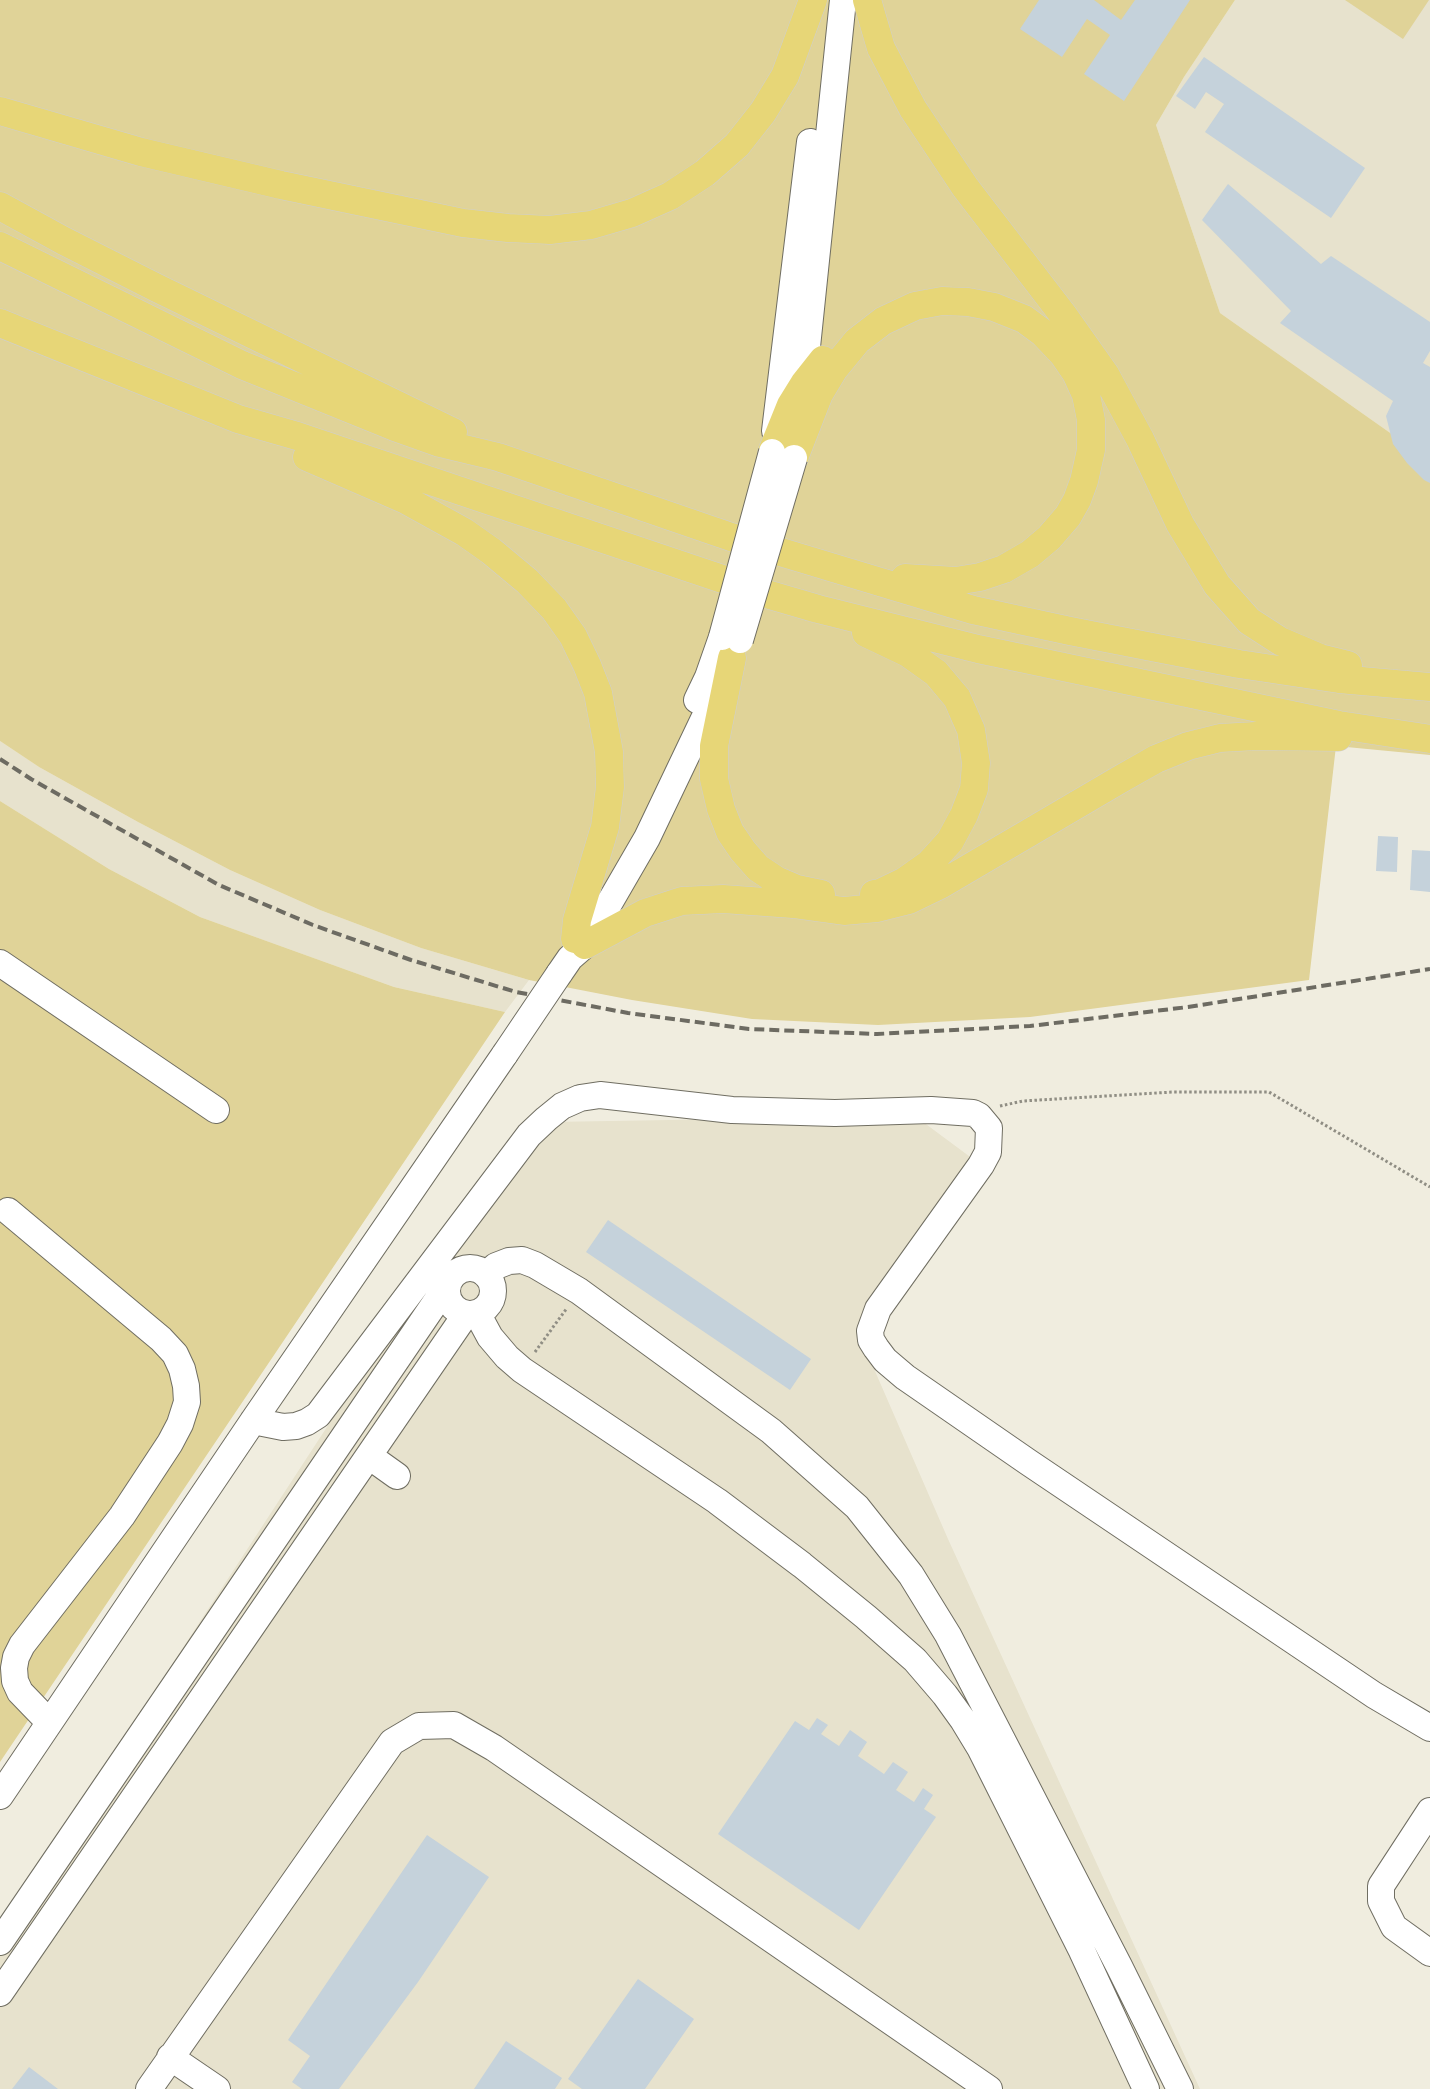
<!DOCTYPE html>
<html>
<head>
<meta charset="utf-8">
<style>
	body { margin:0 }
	canvas { display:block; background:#f0eddf }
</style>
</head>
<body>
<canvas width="1430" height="2089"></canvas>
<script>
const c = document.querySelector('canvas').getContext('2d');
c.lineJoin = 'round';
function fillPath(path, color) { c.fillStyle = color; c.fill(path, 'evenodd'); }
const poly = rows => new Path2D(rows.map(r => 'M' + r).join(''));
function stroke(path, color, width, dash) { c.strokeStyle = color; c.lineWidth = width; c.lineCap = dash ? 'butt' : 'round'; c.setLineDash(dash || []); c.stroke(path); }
const built = poly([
	[1235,0,1430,0,1430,461,1220,313,1156,125,1184,77],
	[0,741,39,767,138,822,230,870,320,910,421,948,529,980,505,1012,394,987,200,917,109,869,0,801],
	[915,1116,977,1162,858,1332,948,1539,1200,2089,0,2089,0,1928,402,1312,549,1122]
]);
const green = poly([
	[0,0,1235,0,1184,77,1156,125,1220,313,1430,461,1430,755,1336,746,1309,980,1030,1017,878,1025,752,1019,632,1000,529,980,421,948,320,910,230,870,138,822,39,767,0,741],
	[1345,0,1429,0,1403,39],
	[0,801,109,869,200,917,394,987,505,1012,0,1762]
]);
const building = poly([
	[1039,0,1094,0,1121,20,1135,0,1190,0,1124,101,1084,74,1110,35,1087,19,1062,57,1020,29],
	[1204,57,1365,168,1331,218,1205,132,1224,104,1206,92,1195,109,1176,96],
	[1228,184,1321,264,1331,256,1430,322,1430,351,1423,363,1430,367,1430,483,1424,480,1407,463,1393,444,1386,416,1393,401,1280,323,1291,311,1202,220],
	[1378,836,1398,837,1397,872,1376,871],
	[1412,850,1430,851,1430,892,1410,890],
	[608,1220,811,1359,790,1390,586,1252],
	[817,1718,828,1725,821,1734,839,1746,850,1730,867,1742,858,1756,884,1774,893,1762,908,1772,896,1790,914,1802,923,1788,933,1795,924,1809,936,1817,859,1930,718,1834,795,1721,809,1730],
	[427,1835,489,1877,418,1982,339,2089,302,2089,292,2082,310,2056,288,2040],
	[638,1979,694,2019,645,2089,582,2089,568,2079],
	[506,2041,562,2078,555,2089,474,2089],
	[29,2067,58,2089,12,2089]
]);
const path = poly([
	[1000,1106,1023,1101,1173,1092,1269,1092,1430,1187],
	[535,1352,567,1308]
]);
const minor = poly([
	[802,395,843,0],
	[775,431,810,142],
	[697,700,708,677,722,637],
	[0,963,216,1110],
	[559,974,570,958,585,945,647,838,721,683],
	[8,1211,161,1339,175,1354,182,1369,186,1386,187,1402,180,1424,170,1443,122,1516,22,1645,16,1657,14,1668,15,1681,20,1692,49,1722],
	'447 1291a23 23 0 1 1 46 0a23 23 0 1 1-46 0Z',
	[486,1275,496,1266,509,1261,522,1260,535,1265,579,1291,771,1431,857,1507,911,1575,948,1635,1119,1966,1180,2089],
	[477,1313,490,1337,507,1357,522,1370,717,1501,802,1565,866,1617,915,1660,945,1695,963,1720,980,1748,1082,1951,1146,2089],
	[253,1421,283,1427,296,1426,307,1422,318,1415,529,1135,546,1119,562,1106,580,1098,600,1095,732,1110,835,1113,931,1110,973,1113,979,1116,989,1128,988,1152,981,1165,878,1309,870,1331,871,1340,876,1348,885,1360,905,1377,1028,1462,1374,1695,1430,1728],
	[369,1456,397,1476],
	[0,1796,253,1421,505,1054],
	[1430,1811,1381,1886,1381,1901,1394,1927,1430,1953],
	[0,1942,448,1284],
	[0,1993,466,1314],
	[170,2057,217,2089],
	[149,2089,392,1742,419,1726,454,1725,494,1748,989,2089]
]);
const major = poly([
	[867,0,881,48,913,109,965,187,1064,316,1105,374,1140,439,1180,524,1217,585,1249,621,1280,641,1320,658,1348,665],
	[0,111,141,152,281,185,463,223,508,228,550,230,591,225,632,213,670,196,705,173,737,145,763,112,785,76,813,0],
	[0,206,64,241,157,288,453,432],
	[0,246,242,365,395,427,440,443,498,457,731,537,973,610,1070,631,1239,664,1339,679,1430,687],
	[0,323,238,419,297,436,770,595,818,609,978,649,1339,725,1430,739],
	[772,452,791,405,804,384,823,360],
	[307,457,406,500,464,532,491,551,527,581,554,609,573,636,587,665,598,693,609,752,610,787,605,827,577,920,575,939],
	[794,458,819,394,834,369,857,341,883,321,915,306,942,301,968,302,994,307,1024,319,1043,333,1063,354,1076,373,1086,395,1091,420,1091,450,1084,481,1077,500,1068,516,1049,538,1030,554,1004,569,980,577,956,581,905,578],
	[866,633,908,653,936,673,957,698,971,730,976,763,974,789,964,815,950,841,929,864,905,881,880,893,874,894],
	[732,658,714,746,714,779,721,809,730,832,743,851,758,868,776,880,797,889,821,894],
	[585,945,645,913,682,901,723,899,793,904,844,911,877,908,909,900,940,885,1119,780,1156,759,1188,746,1220,738,1256,736,1338,737]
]);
const rail = poly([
	[0,759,31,779,219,885,313,925,411,960,516,992,628,1013,749,1029,877,1034,1030,1026,1188,1007,1430,969]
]);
const minorBridge = poly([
	[722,637,772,452],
	[740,640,794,458],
	[505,1054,559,974]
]);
fillPath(built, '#e7e2cd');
fillPath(green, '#e0d398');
fillPath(building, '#c5d2db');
stroke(minor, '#706e62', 28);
stroke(major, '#cfcfce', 29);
stroke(path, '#908e84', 3, [2.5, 2.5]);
stroke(minor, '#fff', 26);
stroke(major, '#e7d677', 28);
stroke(rail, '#6d6b62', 4, [10, 5]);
stroke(minorBridge, '#706e62', 28, []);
stroke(minorBridge, '#fff', 26);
</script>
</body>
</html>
